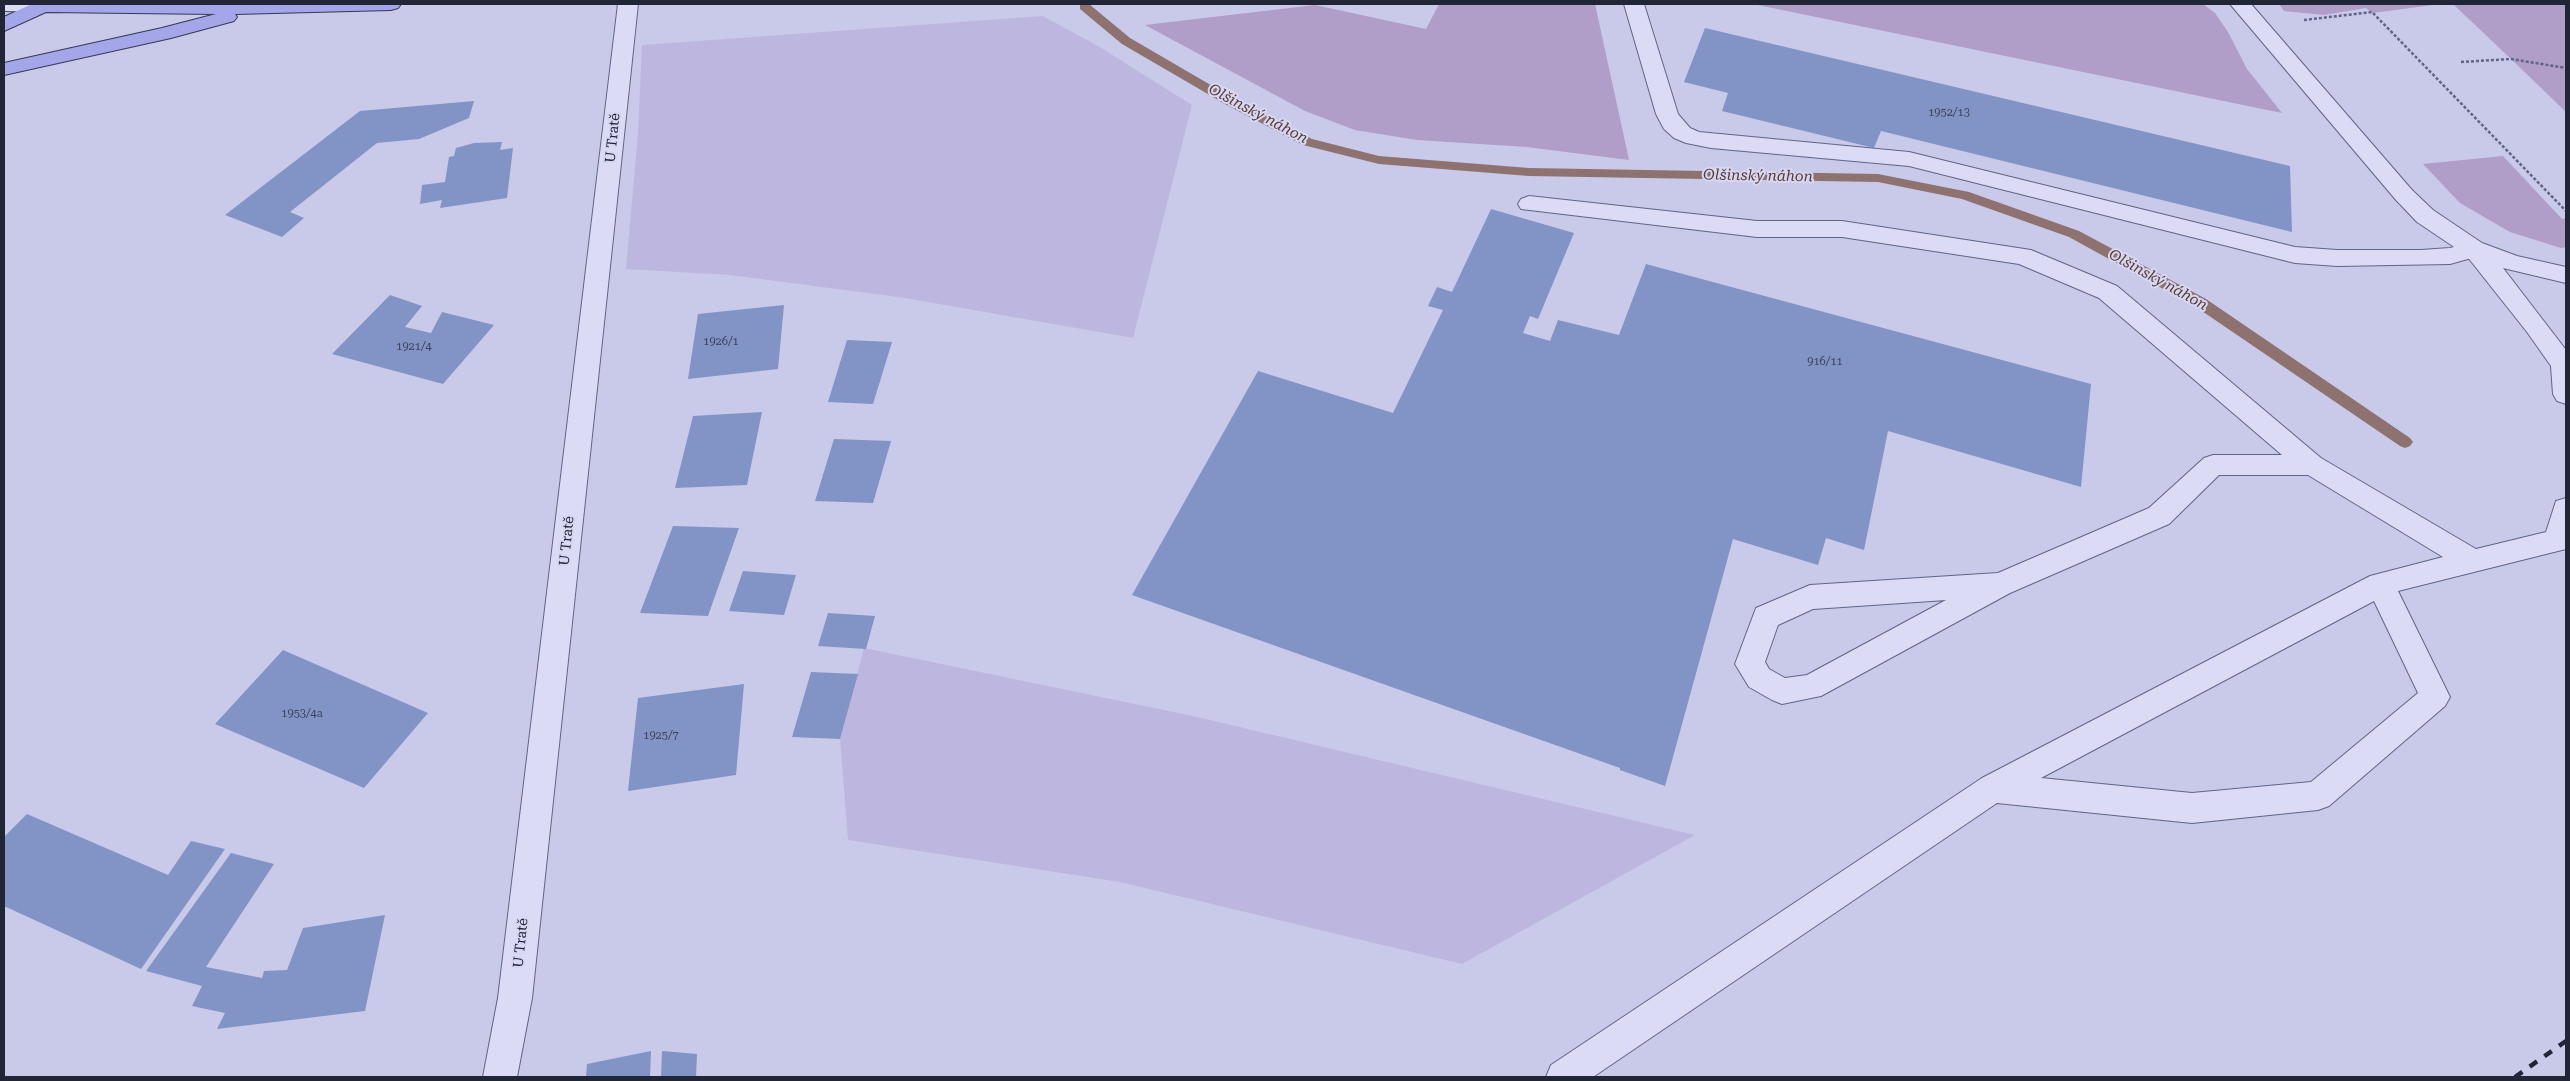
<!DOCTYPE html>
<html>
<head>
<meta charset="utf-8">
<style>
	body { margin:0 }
	#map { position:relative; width:2570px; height:1081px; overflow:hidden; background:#c9c9ea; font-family:"Roboto Serif",serif }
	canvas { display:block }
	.frame { position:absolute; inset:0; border:5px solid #212637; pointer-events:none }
</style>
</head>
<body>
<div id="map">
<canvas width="2570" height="1081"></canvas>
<div class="frame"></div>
</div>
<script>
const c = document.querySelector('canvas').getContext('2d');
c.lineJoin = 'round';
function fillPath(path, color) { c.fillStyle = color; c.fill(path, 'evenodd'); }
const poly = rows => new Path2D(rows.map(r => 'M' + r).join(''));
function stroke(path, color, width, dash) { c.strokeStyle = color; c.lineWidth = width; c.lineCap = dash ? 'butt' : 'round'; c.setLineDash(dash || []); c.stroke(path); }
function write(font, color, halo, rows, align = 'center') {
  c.font = font + ' "Roboto Serif",serif'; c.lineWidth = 4; c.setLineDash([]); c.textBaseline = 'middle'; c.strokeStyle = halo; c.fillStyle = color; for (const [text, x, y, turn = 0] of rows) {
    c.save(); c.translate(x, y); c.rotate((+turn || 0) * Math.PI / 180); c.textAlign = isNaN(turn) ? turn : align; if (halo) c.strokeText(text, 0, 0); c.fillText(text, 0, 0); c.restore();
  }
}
const farmland = poly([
	[1043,16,1098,46,1192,105,1133,338,905,298,730,275,626,269,638,133,642,45],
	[864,648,1193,716,1695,835,1462,964,1120,882,848,840,840,739]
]);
const green = poly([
	[1439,4,1595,4,1629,160,1527,147,1417,140,1355,130,1305,111,1145,25,1315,5,1426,29],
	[1753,4,2203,4,2215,13,2228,32,2247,69,2282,113],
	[2279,4,2441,4,2372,13,2366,8,2324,15,2284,11],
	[2453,4,2566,4,2566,112,2511,59],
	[2503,156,2562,219,2566,218,2566,247,2561,248,2510,232,2460,203,2423,164]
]);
const stream = poly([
	[1080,4,1089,4,1130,38,1233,98,1312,139,1379,156,1529,168,1878,174,1969,192,2079,231,2206,299,2410,438,2413,442,2410,446,2405,448,2400,446,2196,307,2069,237,1962,199,1878,182,1529,176,1379,164,1303,145,1225,104,1122,44,1080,9,1080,4]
]);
const building = poly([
	[1705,28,2290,166,2292,232,1881,131,1874,148,1722,111,1728,93,1684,82],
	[474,101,469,118,419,139,377,143,290,212,304,218,282,237,225,215,360,111],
	[502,142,500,150,513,148,507,198,440,208,442,200,420,204,422,185,445,182,449,157,454,156,456,148,474,143],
	[1491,209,1574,233,1538,319,1530,316,1523,333,1550,341,1558,320,1619,335,1646,264,2091,384,2081,487,1888,431,1864,550,1826,538,1818,565,1733,539,1665,786,1620,770,1620,768,1132,595,1258,371,1393,413,1443,310,1428,306,1437,287,1452,292],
	[390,295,422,306,405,327,431,333,442,312,494,325,443,384,332,354],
	[784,305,778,369,688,379,698,314],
	[847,340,892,342,873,404,828,402],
	[762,412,747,485,675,488,693,416],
	[834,439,891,441,873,503,815,501],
	[673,526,739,528,708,616,640,613],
	[743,571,796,575,784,615,729,611],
	[828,613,875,616,866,649,818,646],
	[283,650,428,713,364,788,215,724],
	[811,672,858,674,840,739,792,737],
	[744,684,736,775,628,791,638,698],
	[27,814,168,875,191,841,225,849,141,969,4,906,4,837],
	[231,853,274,864,206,967,262,978,264,971,287,970,303,928,385,915,365,1011,217,1029,225,1013,192,1006,202,986,146,971],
	[651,1051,650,1077,586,1077,587,1064],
	[662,1051,697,1054,696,1077,661,1077]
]);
const path = poly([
	[2304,20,2372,12,2566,211],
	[2461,62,2511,59,2566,68]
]);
const lane = poly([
	[1624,4,1644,4,1678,114,1690,128,1699,132,1909,152,2295,247,2337,250,2421,250,2450,248,2474,241,2482,243,2486,249,2482,255,2450,264,2337,266,2295,263,1909,166,1711,148,1686,143,1674,138,1664,129,1656,114,1624,4],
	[1529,196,1757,221,1842,221,2031,250,2117,286,2321,458,2476,549,2546,532,2556,501,2566,498,2566,549,2398,591,2450,697,2445,706,2329,806,2318,810,2192,823,1997,803,1593,1077,1546,1077,1551,1065,1982,778,2370,576,2443,557,2308,475,2219,475,2169,524,2010,593,1821,696,1782,704,1772,700,1749,687,1735,664,1756,608,1810,585,1998,573,2149,508,2204,458,2213,455,2282,455,2099,298,2019,264,1842,237,1757,237,1521,209,1518,204,1521,199,1529,196],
	[1946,600,1807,675,1785,678,1769,669,1765,662,1778,625,1813,609,1946,600],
	[2374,601,2418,693,2311,782,2192,793,2041,778,2374,601]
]);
const street = poly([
	[618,4,638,4,532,998,517,1077,483,1077,498,998,618,4],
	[2230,4,2251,4,2412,190,2433,210,2482,243,2517,256,2566,267,2566,283,2503,268,2566,350,2566,404,2557,401,2553,394,2551,366,2527,332,2466,255,2417,222,2396,200,2230,4]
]);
const secondary = poly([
	[4,4,51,4,53,6,50,10,43,12,4,11,4,4]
]);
const primary = poly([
	[32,4,401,4,398,8,391,10,235,14,237,17,234,21,171,38,4,75,4,63,162,28,216,14,46,12,4,31,4,17,32,4]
]);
const rail = poly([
	[2515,1077,2566,1041]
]);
const numberNames = [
	["1952/13",1949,113],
	["1926/1",721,342],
	["1921/4",414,347],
	["916/11",1825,362],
	["1953/4a",302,714],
	["1925/7",661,736]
];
const streetNames = [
	["U Tratě",613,138,-84],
	["U Tratě",567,541,-84],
	["U Tratě",521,943,-84]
];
const waterNames = [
	["Olšinský náhon",1258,114,28],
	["Olšinský náhon",1758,176,1],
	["Olšinský náhon",2158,280,29]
];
fillPath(farmland, '#bdb7df');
fillPath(green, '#b09dc8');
fillPath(stream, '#8d7270');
fillPath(building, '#8294c5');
stroke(lane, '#5f6585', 2);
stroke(street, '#5f6585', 2);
stroke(secondary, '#424967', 2);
stroke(primary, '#333a53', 2);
stroke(path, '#5f6585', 2.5, [3, 2]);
fillPath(lane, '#dcdbf6');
fillPath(street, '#dcdbf6');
fillPath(secondary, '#dcdbf6');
fillPath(primary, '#a5a5e9');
stroke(rail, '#212637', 4.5, [9, 9]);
write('11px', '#39425a', null, numberNames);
write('14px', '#212637', '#d8d7f3', streetNames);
write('italic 15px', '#553b32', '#d8d7f3', waterNames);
</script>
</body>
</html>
